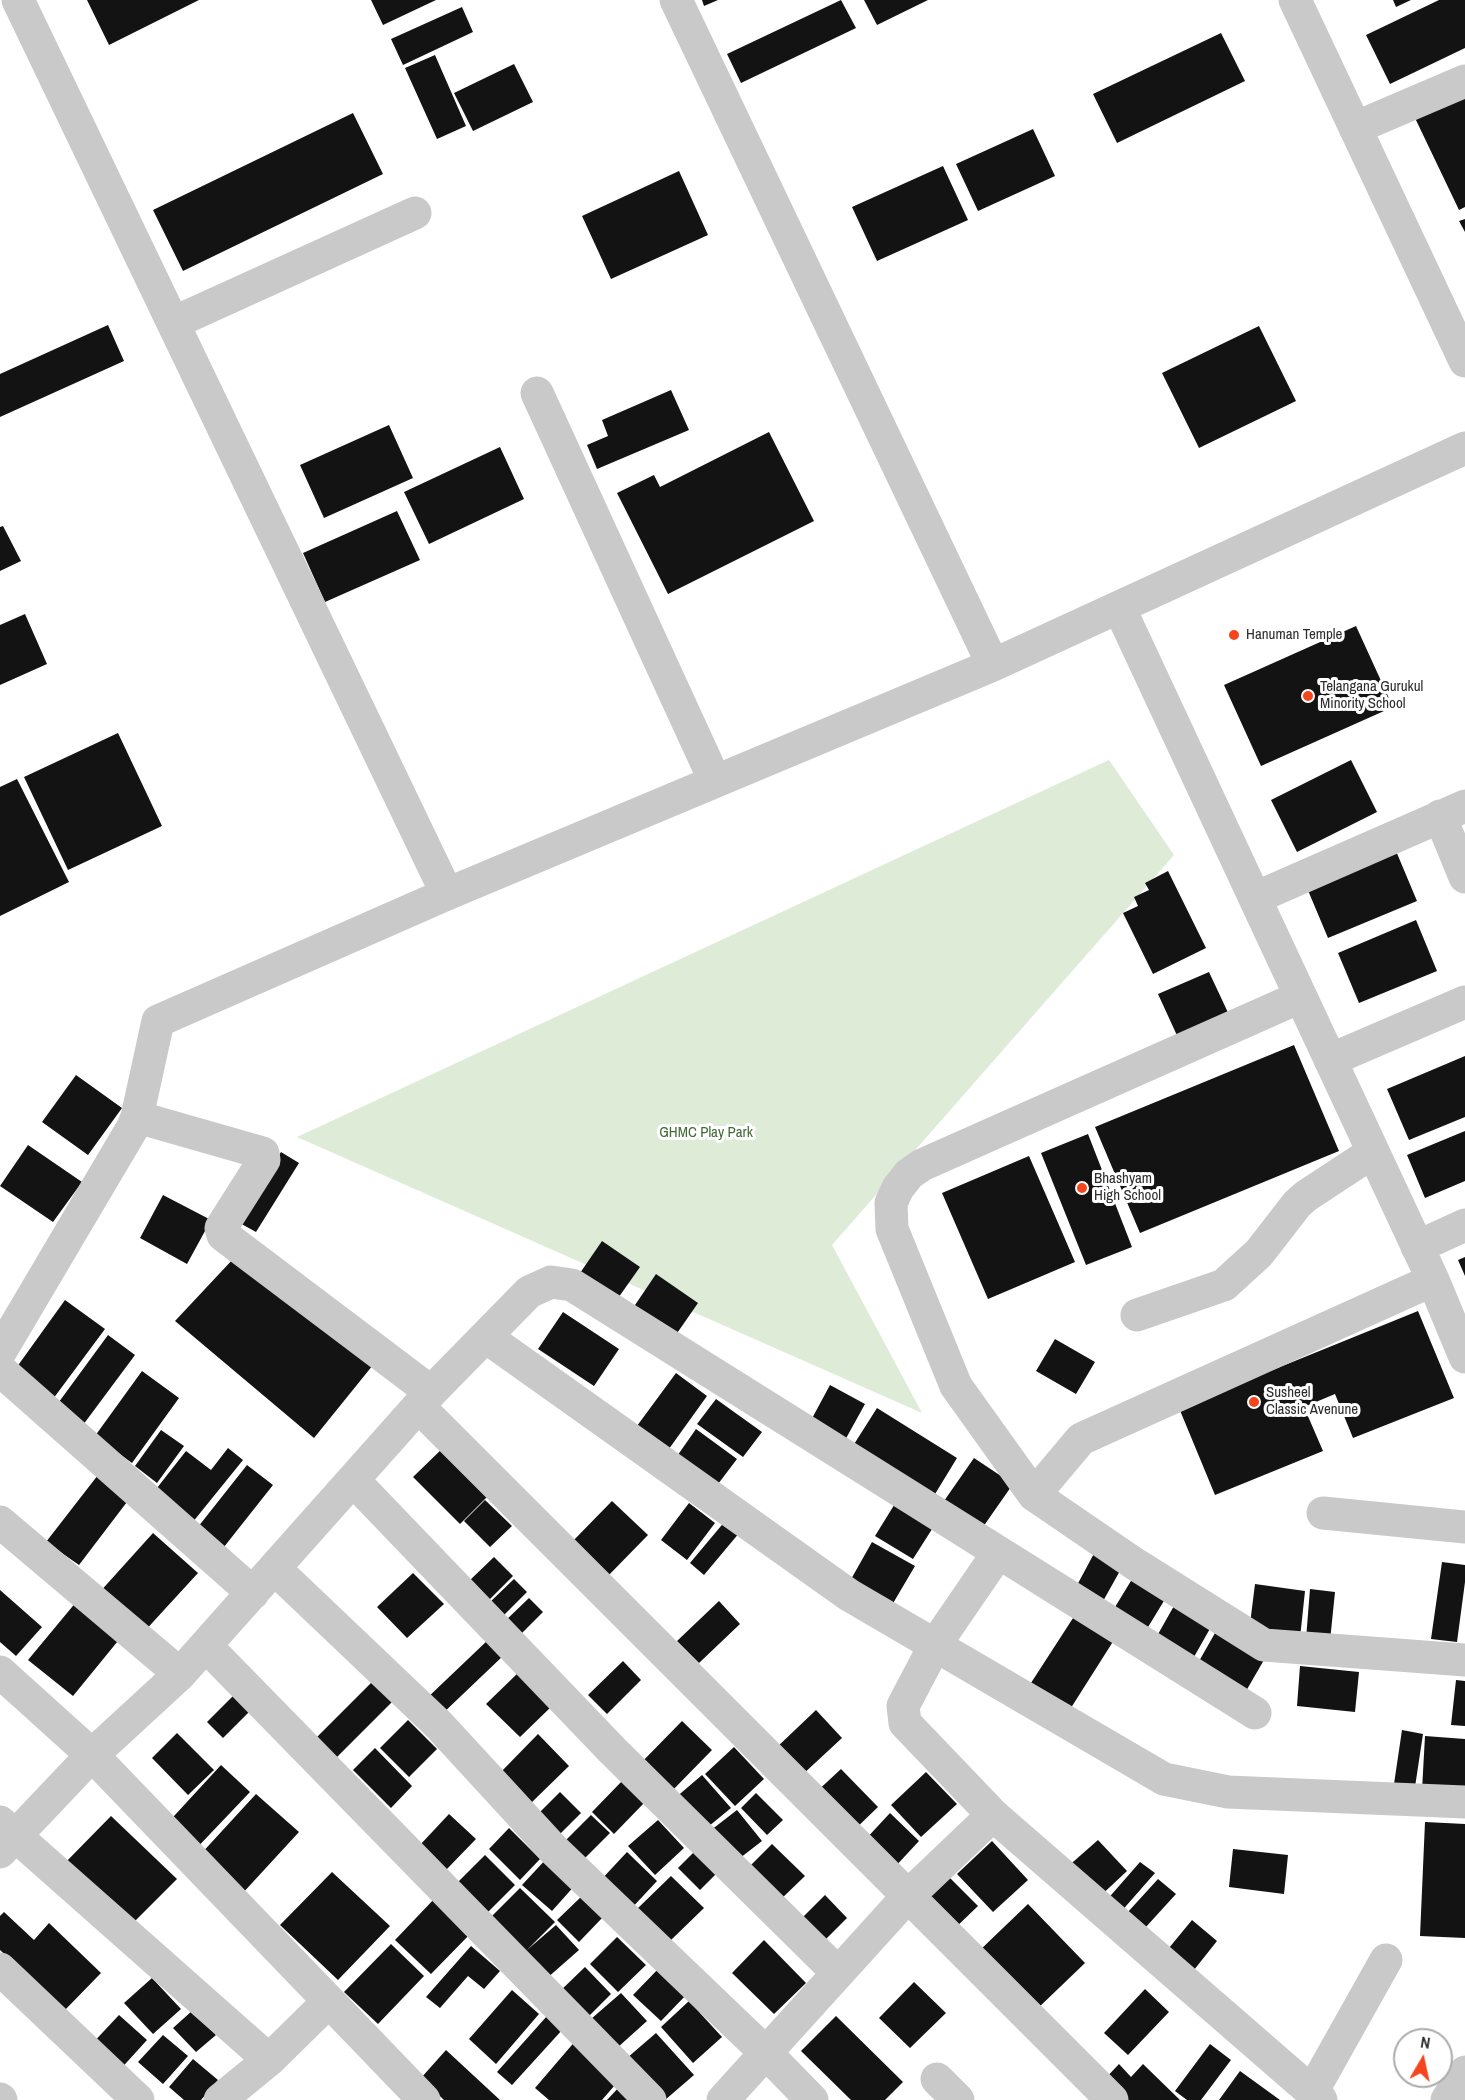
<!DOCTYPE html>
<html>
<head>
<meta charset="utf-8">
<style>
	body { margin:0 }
	#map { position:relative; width:1465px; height:2100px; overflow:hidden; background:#fff; font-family:"Archivo Narrow",sans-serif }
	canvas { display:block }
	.north { position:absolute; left:1393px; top:2028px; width:60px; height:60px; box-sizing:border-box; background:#fff; border:2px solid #ababab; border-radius:50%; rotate:9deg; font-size:16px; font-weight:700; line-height:24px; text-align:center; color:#2c2c2c }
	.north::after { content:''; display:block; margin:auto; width:21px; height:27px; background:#f4451d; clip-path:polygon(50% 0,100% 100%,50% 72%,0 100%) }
</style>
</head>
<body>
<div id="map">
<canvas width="1465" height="2100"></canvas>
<div class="north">N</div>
</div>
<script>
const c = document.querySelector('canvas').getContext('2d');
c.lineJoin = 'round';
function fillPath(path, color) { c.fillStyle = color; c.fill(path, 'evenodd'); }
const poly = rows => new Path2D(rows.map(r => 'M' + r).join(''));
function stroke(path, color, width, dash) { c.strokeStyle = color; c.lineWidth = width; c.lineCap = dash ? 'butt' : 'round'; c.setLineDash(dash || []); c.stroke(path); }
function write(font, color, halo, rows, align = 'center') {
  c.font = font + ' "Archivo Narrow",sans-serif'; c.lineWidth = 6; c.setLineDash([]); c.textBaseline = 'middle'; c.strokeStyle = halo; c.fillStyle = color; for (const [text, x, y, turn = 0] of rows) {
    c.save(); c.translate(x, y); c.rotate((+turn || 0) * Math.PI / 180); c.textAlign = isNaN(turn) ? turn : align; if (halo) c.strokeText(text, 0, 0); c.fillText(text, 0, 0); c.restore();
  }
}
const green = poly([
	[1109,760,1174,855,832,1245,922,1413,297,1137]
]);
const building = poly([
	[87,0,199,0,109,45],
	[371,0,436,0,383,25],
	[702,0,718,0,704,6],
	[841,0,856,28,741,83,727,54],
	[864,0,928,0,877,25],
	[1393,0,1411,0,1396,7],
	[1439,0,1465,0,1465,48,1390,84,1366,35],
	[462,7,473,32,403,65,391,39],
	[1221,33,1245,81,1117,143,1093,94],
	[435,55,466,126,437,139,405,68],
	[514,64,533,102,473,131,454,93],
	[1465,94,1465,207,1459,210,1415,118],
	[353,113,383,174,183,271,153,210],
	[1033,129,1055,176,978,211,956,164],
	[943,166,968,220,877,261,852,207],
	[679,171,708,235,611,279,582,216],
	[1465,219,1465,232,1459,221],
	[108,325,124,361,0,417,0,374],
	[1259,326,1296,401,1199,448,1162,373],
	[671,390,689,430,597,469,587,445,608,436,602,420],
	[389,425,413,478,324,518,300,465],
	[769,432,814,521,668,594,617,493,654,475,660,487],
	[500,447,524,499,429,544,404,492],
	[397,511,420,560,325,602,303,553],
	[3,526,21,561,0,571,0,527],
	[25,614,47,664,0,685,0,625],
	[1356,626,1393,707,1261,766,1224,685],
	[118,733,162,826,68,870,24,777],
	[1351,760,1377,812,1297,852,1271,800],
	[17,779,69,882,0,916,0,787],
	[1396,851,1417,901,1328,938,1307,888],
	[1168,871,1206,948,1153,974,1123,913,1138,906,1134,897,1149,890,1145,883],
	[1416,920,1437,971,1359,1003,1338,953],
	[1209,972,1231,1019,1180,1042,1158,994],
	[1294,1045,1339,1151,1140,1233,1095,1127],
	[1465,1056,1465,1117,1409,1140,1387,1089],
	[76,1075,122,1108,88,1155,42,1122],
	[1465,1131,1465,1181,1425,1198,1407,1155],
	[1088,1134,1132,1247,1086,1265,1041,1153],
	[28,1145,82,1182,53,1222,0,1186],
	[281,1152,299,1163,256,1232,238,1222],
	[1029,1156,1075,1262,988,1299,942,1193],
	[163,1195,211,1220,187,1264,140,1238],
	[602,1241,640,1267,616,1301,578,1276],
	[1465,1257,1465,1276,1458,1260],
	[234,1258,373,1365,314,1438,175,1321],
	[656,1274,698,1303,673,1339,631,1311],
	[65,1300,105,1329,53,1399,14,1371],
	[1418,1311,1454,1398,1353,1438,1335,1394,1304,1407,1323,1451,1215,1495,1179,1408],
	[563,1312,619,1349,594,1386,538,1349],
	[108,1335,135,1355,83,1425,56,1406],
	[1055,1339,1095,1362,1076,1394,1036,1371],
	[142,1371,179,1398,132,1463,95,1436],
	[676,1373,707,1396,666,1453,634,1430],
	[830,1385,865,1404,844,1442,809,1424],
	[716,1399,762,1432,743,1457,697,1424],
	[877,1408,957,1458,932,1499,851,1449],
	[696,1429,737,1459,715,1488,675,1459],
	[161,1430,184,1446,157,1483,135,1466],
	[446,1445,493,1491,460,1524,413,1477],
	[228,1448,243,1460,192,1523,153,1493,186,1451,211,1470],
	[974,1458,1013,1484,983,1527,944,1501],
	[247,1465,273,1485,220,1552,194,1532],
	[98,1475,130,1498,79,1565,46,1542],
	[485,1500,512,1526,490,1547,464,1521],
	[612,1501,648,1535,606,1578,570,1544],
	[896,1502,934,1526,913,1559,875,1536],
	[689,1503,715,1523,687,1560,661,1540],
	[726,1520,740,1532,704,1575,690,1563],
	[153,1533,198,1573,142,1634,98,1594],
	[872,1542,915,1566,892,1605,850,1581],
	[1098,1546,1126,1560,1102,1603,1075,1589],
	[494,1557,513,1576,488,1601,468,1582],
	[1442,1562,1465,1565,1465,1582,1457,1642,1431,1639],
	[1137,1571,1170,1591,1145,1632,1112,1612],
	[413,1573,444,1604,407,1638,377,1607],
	[514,1579,527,1592,502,1617,488,1604],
	[1255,1584,1305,1591,1300,1638,1249,1632],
	[1310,1589,1335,1592,1330,1641,1306,1639],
	[0,1590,42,1627,16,1656,0,1642],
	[1179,1597,1216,1618,1190,1664,1153,1643],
	[529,1598,543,1612,518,1637,503,1623],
	[77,1601,122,1636,73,1696,28,1660],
	[719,1601,740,1624,699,1663,677,1641],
	[1075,1615,1114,1640,1069,1711,1029,1686],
	[1219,1626,1268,1653,1242,1698,1194,1670],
	[489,1639,504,1655,440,1716,425,1700],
	[623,1661,641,1680,607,1714,588,1695],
	[1300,1666,1359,1672,1355,1712,1297,1706],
	[519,1672,552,1706,520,1737,486,1704],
	[1456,1680,1465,1681,1465,1726,1451,1725],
	[373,1681,393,1701,336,1758,316,1738],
	[240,1689,256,1705,223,1738,207,1722],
	[816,1710,842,1738,801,1776,775,1749],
	[408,1720,437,1749,409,1777,380,1748],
	[682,1721,712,1750,668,1795,638,1766],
	[1402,1730,1423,1734,1415,1787,1394,1784],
	[177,1733,214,1770,188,1795,152,1758],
	[538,1734,569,1766,530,1804,499,1774],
	[1425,1736,1465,1739,1465,1793,1422,1790],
	[734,1747,764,1779,735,1806,705,1774],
	[375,1748,412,1786,391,1808,353,1770],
	[221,1765,250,1792,191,1854,163,1828],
	[841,1769,878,1807,850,1834,813,1795],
	[926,1772,957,1804,921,1837,891,1805],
	[702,1775,731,1808,703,1831,674,1799],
	[622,1781,644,1803,614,1834,592,1812],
	[560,1792,581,1813,553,1841,532,1820],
	[756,1793,783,1820,767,1835,741,1808],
	[256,1794,299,1832,241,1895,199,1856],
	[737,1810,762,1841,731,1865,706,1834],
	[890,1813,919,1841,893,1869,864,1841],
	[449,1814,476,1839,446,1870,420,1845],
	[591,1815,610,1833,579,1864,560,1846],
	[111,1816,177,1879,126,1930,61,1867],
	[658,1820,684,1848,655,1875,628,1846],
	[1425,1822,1465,1824,1465,1938,1420,1936],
	[509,1828,540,1859,520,1880,489,1849],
	[1098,1840,1127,1871,1095,1901,1065,1869],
	[992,1841,1028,1880,993,1912,957,1874],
	[703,1843,725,1865,700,1890,678,1868],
	[772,1844,805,1876,778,1902,746,1870],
	[1233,1849,1288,1855,1284,1894,1229,1887],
	[627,1852,657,1881,630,1910,599,1882],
	[485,1855,515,1885,487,1913,457,1883],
	[548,1857,577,1883,552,1911,522,1885],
	[1140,1862,1155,1873,1119,1914,1105,1902],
	[332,1872,390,1926,338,1980,280,1925],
	[671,1876,704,1908,670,1941,637,1909],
	[948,1876,978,1906,953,1930,923,1899],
	[1158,1879,1176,1894,1145,1928,1127,1913],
	[520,1888,555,1922,527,1950,556,1925,579,1950,546,1979,485,1923],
	[583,1895,604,1916,579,1942,557,1920],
	[825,1895,847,1918,820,1945,797,1923],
	[436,1897,472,1932,431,1974,395,1940],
	[1028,1904,1085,1963,1035,2011,978,1952],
	[4,1912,34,1940,49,1923,101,1973,64,2011,0,1950,0,1916],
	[1192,1920,1217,1941,1190,1975,1164,1954],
	[617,1937,646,1965,618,1992,590,1964],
	[764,1940,806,1983,774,2014,732,1973],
	[391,1944,424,1976,378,2024,344,1992],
	[471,1946,500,1971,484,1989,468,1976,440,2008,426,1997],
	[661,1966,688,1993,661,2021,633,1995],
	[585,1967,611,1994,583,2022,556,1995],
	[152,1978,181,2009,153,2034,124,2003],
	[914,1982,946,2013,910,2048,879,2018],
	[1145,1989,1169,2012,1128,2055,1104,2033],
	[512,1990,539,2014,496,2064,469,2039],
	[621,1993,647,2021,617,2048,591,2019],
	[689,2001,722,2037,693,2063,661,2027],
	[193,2010,216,2035,196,2052,173,2028],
	[119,2015,147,2040,117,2073,89,2047],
	[547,2016,563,2029,512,2085,497,2072],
	[836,2016,903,2082,885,2100,851,2100,801,2051],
	[656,2033,694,2075,665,2100,627,2058],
	[163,2035,188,2056,163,2084,138,2062],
	[577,2039,621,2078,602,2100,549,2100,535,2088],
	[1210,2044,1231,2060,1201,2100,1187,2100,1175,2091],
	[446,2050,500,2100,444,2100,421,2078],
	[193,2059,218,2080,201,2100,184,2100,169,2087],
	[1119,2064,1131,2077,1143,2064,1180,2100,1120,2100,1102,2082],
	[1240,2071,1280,2100,1219,2100],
	[621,2085,638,2100,607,2100]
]);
const minor = poly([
	[18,0,447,894],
	[676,0,993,665],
	[1295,0,1465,361],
	[1355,128,1465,81],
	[173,323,415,213],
	[537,393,715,781],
	[1119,607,1433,1280,1465,1357],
	[1440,816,1465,877],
	[1255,898,1465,806],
	[1300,997,922,1165,909,1174,898,1188,891,1203,892,1229,956,1386,1034,1495,1135,1564,1264,1645,1465,1660],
	[1330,1060,1465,1002],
	[137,1117,263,1153,264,1160,221,1228,223,1235,431,1392],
	[1417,1247,1465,1225],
	[1137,1315,1224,1285,1259,1253,1297,1204,1306,1196,1373,1152],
	[486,1337,849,1595,1164,1779,1228,1792,1465,1802],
	[0,1352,133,1127,137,1117,158,1021,447,894,993,665,1465,448],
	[0,1370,253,1593],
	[419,1407,1112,2100],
	[353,1480,613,1751,838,1973],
	[1034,1495,1081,1439,1433,1280],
	[1323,1513,1465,1527],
	[0,1522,180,1674],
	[998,1553,935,1645,903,1706,905,1723,993,1815,1321,2100],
	[274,1568,439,1725,554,1850,766,2053,812,2100],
	[206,1646,650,2100],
	[0,1672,92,1755,424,2100],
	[0,1822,269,2060],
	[0,1852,92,1755,180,1674,431,1392,529,1292,551,1282,572,1285,1255,1713],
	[0,1969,138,2100],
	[937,2079,958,2100],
	[1312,2092,1386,1960],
	[0,2099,1,2100],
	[220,2100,269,2060,329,2001],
	[723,2100,908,1896,993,1815],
	[1447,2100,1465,2072]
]);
const markers = [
	[1234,635,6,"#f4451d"],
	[1308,696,6,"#f4451d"],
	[1082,1188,6,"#f4451d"],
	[1254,1402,6,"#f4451d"]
];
const poiNames = [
	["Hanuman Temple",1246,635],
	["Telangana Gurukul",1320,687],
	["Minority School",1320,704],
	["Bhashyam",1094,1179],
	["High School",1094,1196],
	["Susheel",1266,1393],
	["Classic Avenune",1266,1410]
];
const parkNames = [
	["GHMC Play Park",706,1133]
];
fillPath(green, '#ddebd7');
fillPath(building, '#131313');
stroke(minor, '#c9c9c9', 33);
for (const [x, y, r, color] of markers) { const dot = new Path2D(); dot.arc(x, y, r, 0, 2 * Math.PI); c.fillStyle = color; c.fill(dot); stroke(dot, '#fff', 2); }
write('15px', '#2c2c2c', '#fff', poiNames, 'left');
write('15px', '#416a36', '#fff', parkNames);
</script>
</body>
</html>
